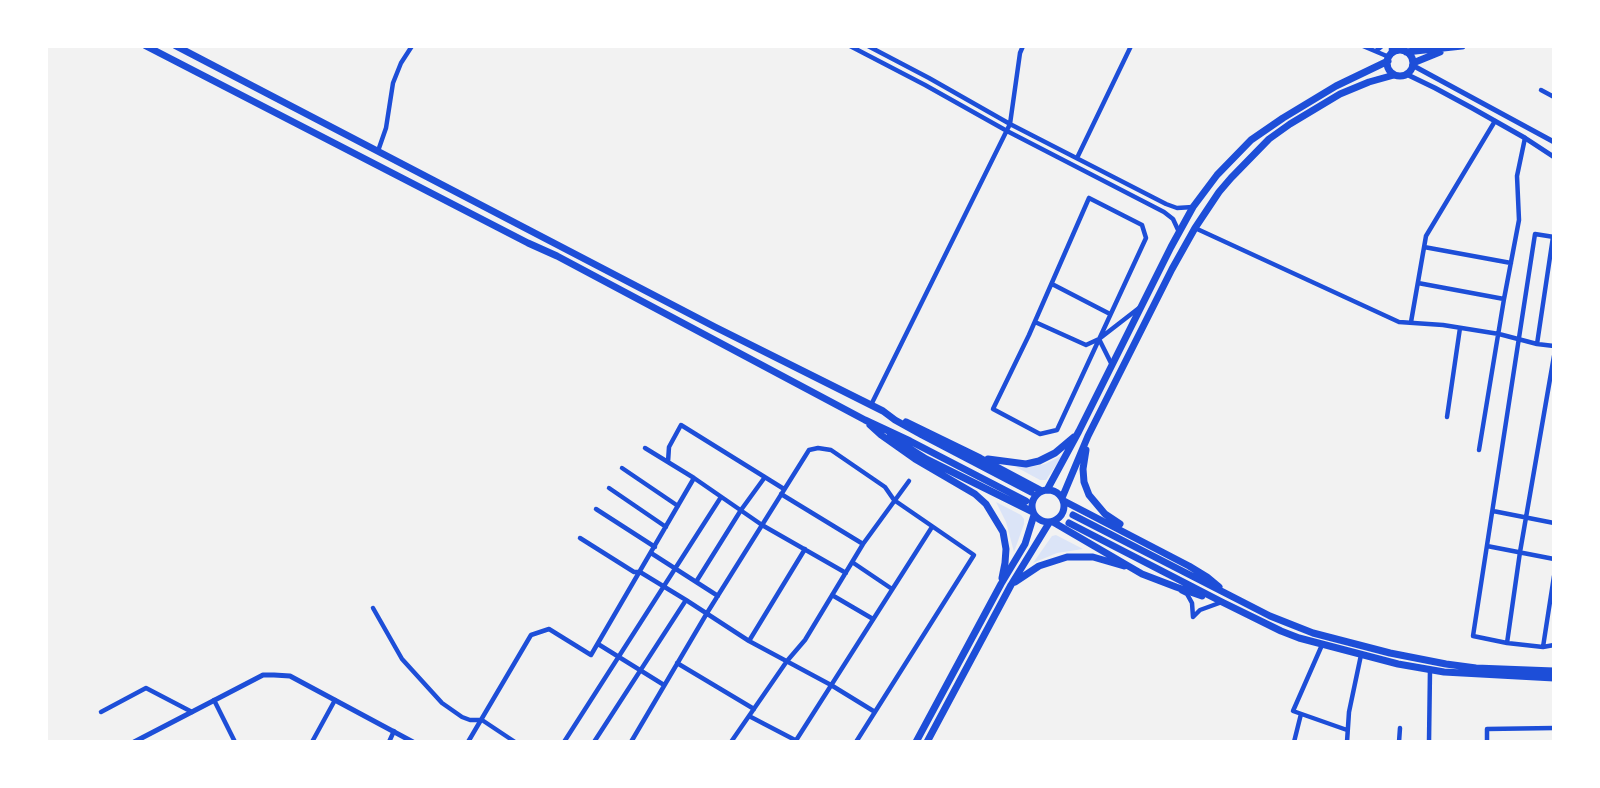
<!DOCTYPE html>
<html>
<head>
<meta charset="utf-8">
<style>
	body { margin:0 }
	#map { position:relative; width:1600px; height:788px; overflow:hidden; background:#f2f2f2; font-family:"Roboto Serif",serif }
	canvas { display:block }
	.frame { position:absolute; inset:0; border:48px solid #fff; pointer-events:none }
</style>
</head>
<body>
<div id="map">
<canvas width="1600" height="788"></canvas>
<div class="frame"></div>
</div>
<script>
const c = document.querySelector('canvas').getContext('2d');
c.lineJoin = 'round';
function fillPath(path, color) { c.fillStyle = color; c.fill(path, 'evenodd'); }
const poly = rows => new Path2D(rows.map(r => 'M' + r).join(''));
function stroke(path, color, width, dash) { c.strokeStyle = color; c.lineWidth = width; c.lineCap = dash ? 'butt' : 'round'; c.setLineDash(dash || []); c.stroke(path); }
const green = poly([
	[1063,455,1046,480,1040,480,1016,467,1030,467,1045,464],
	[996,502,1021,515,1024,519,1024,524,1014,552,1006,522],
	[1056,535,1083,549,1057,553,1033,563,1052,536]
]);
const minor = poly([
	[850,46,925,85,1007,131,1164,212,1173,219,1179,232],
	[868,46,929,78,1010,124,1166,204,1177,208,1193,207],
	[1363,46,1389,57],
	[1391,46,1391,54],
	[1376,51,1382,46],
	[1541,90,1554,97],
	[378,151,386,128,393,83,401,63,412,46],
	[1077,158,1131,46],
	[1089,198,1142,225,1146,238,1057,430,1040,434,993,409,1029,335,1089,198],
	[1195,228,1399,322,1443,325,1499,334,1537,344,1554,346],
	[1554,237,1535,234,1473,636,1507,643,1543,647,1554,645],
	[1424,247,1511,263],
	[1418,283,1504,299],
	[1052,284,1110,314],
	[1035,322,1086,345,1099,339,1139,308],
	[1411,322,1426,236,1495,121],
	[1099,339,1112,365],
	[1537,344,1553,237],
	[871,405,1010,124,1020,53,1023,46],
	[1447,417,1460,328],
	[645,448,694,478,762,525,846,573],
	[1479,450,1504,299,1519,220,1517,176,1525,138],
	[668,462,669,447,681,425,784,489],
	[622,468,678,506],
	[609,488,666,527],
	[781,494,863,544],
	[596,509,655,547],
	[1493,511,1554,523],
	[580,538,634,572,640,572,686,600,749,641,805,549],
	[1487,546,1554,559],
	[651,553,718,596],
	[852,562,892,589],
	[696,582,741,510,765,477],
	[1181,591,1187,594,1192,603,1193,617,1200,610,1222,602],
	[832,595,873,619],
	[373,608,402,659,442,703,462,717,470,720,482,720,515,742],
	[749,641,831,685,875,712],
	[1507,643,1520,552,1554,356],
	[598,644,664,685],
	[1322,645,1293,711,1347,730],
	[1543,647,1554,576],
	[677,663,754,709],
	[214,700,235,742],
	[101,712,146,688,192,712],
	[749,716,795,740],
	[312,742,335,700],
	[389,742,394,731],
	[468,742,531,635,549,629,591,655,694,478],
	[564,742,721,497],
	[594,742,686,600],
	[631,742,707,613,809,450,818,448,831,450,885,487,894,500,974,555,856,742],
	[731,742,787,661,805,640,863,544,909,481],
	[795,742,932,527],
	[1294,742,1301,714],
	[1347,742,1349,712,1361,655],
	[1399,742,1400,728],
	[1429,742,1430,670],
	[1487,742,1487,729,1554,728]
]);
const tertiary = poly([
	[1412,65,1554,142],
	[1406,74,1435,88,1472,108,1525,138,1554,157],
	[134,742,263,675,274,675,290,676,413,742]
]);
const trunk = poly([
	[146,46,528,243,557,256,865,420,910,441,1026,501],
	[176,46,715,327,883,411,895,420,922,435,1031,492],
	'1387 63a13 13 0 1 1 26 0a13 13 0 1 1-26 0Z',
	[1406,52,1462,46],
	[1413,63,1440,52],
	[906,422,980,458,1042,491],
	[870,425,881,435,915,459,975,494,986,504,1003,532,1006,549,1005,563,1002,578],
	[890,436,926,459,1033,512],
	[1086,450,1083,469,1084,482,1089,495,1105,514,1120,524],
	[988,459,1026,464,1039,461,1055,453,1074,437],
	'1032 506a16 16 0 1 1 32 0a16 16 0 1 1-32 0Z',
	[1047,490,1079,431,1171,247,1193,207,1217,175,1251,140,1283,118,1336,86,1388,61],
	[1062,498,1088,436,1172,269,1195,228,1219,192,1231,178,1269,139,1290,124,1340,94,1369,82,1394,75],
	[1064,501,1189,566,1207,577,1219,587],
	[1073,515,1270,616,1313,633,1390,653,1446,664,1476,668,1554,671],
	[1053,522,1142,574,1176,587,1202,596],
	[1069,523,1222,602,1281,631,1299,638,1398,664,1444,672,1554,678],
	[1015,582,1039,566,1067,557,1093,557,1124,566],
	[916,742,1001,584,1025,544,1034,515],
	[927,742,1011,585,1049,523]
]);
fillPath(green, '#dbe4f7');
stroke(minor, '#1d4ed8', 4.5);
stroke(tertiary, '#1d4ed8', 5);
stroke(trunk, '#1d4ed8', 7);
</script>
</body>
</html>
